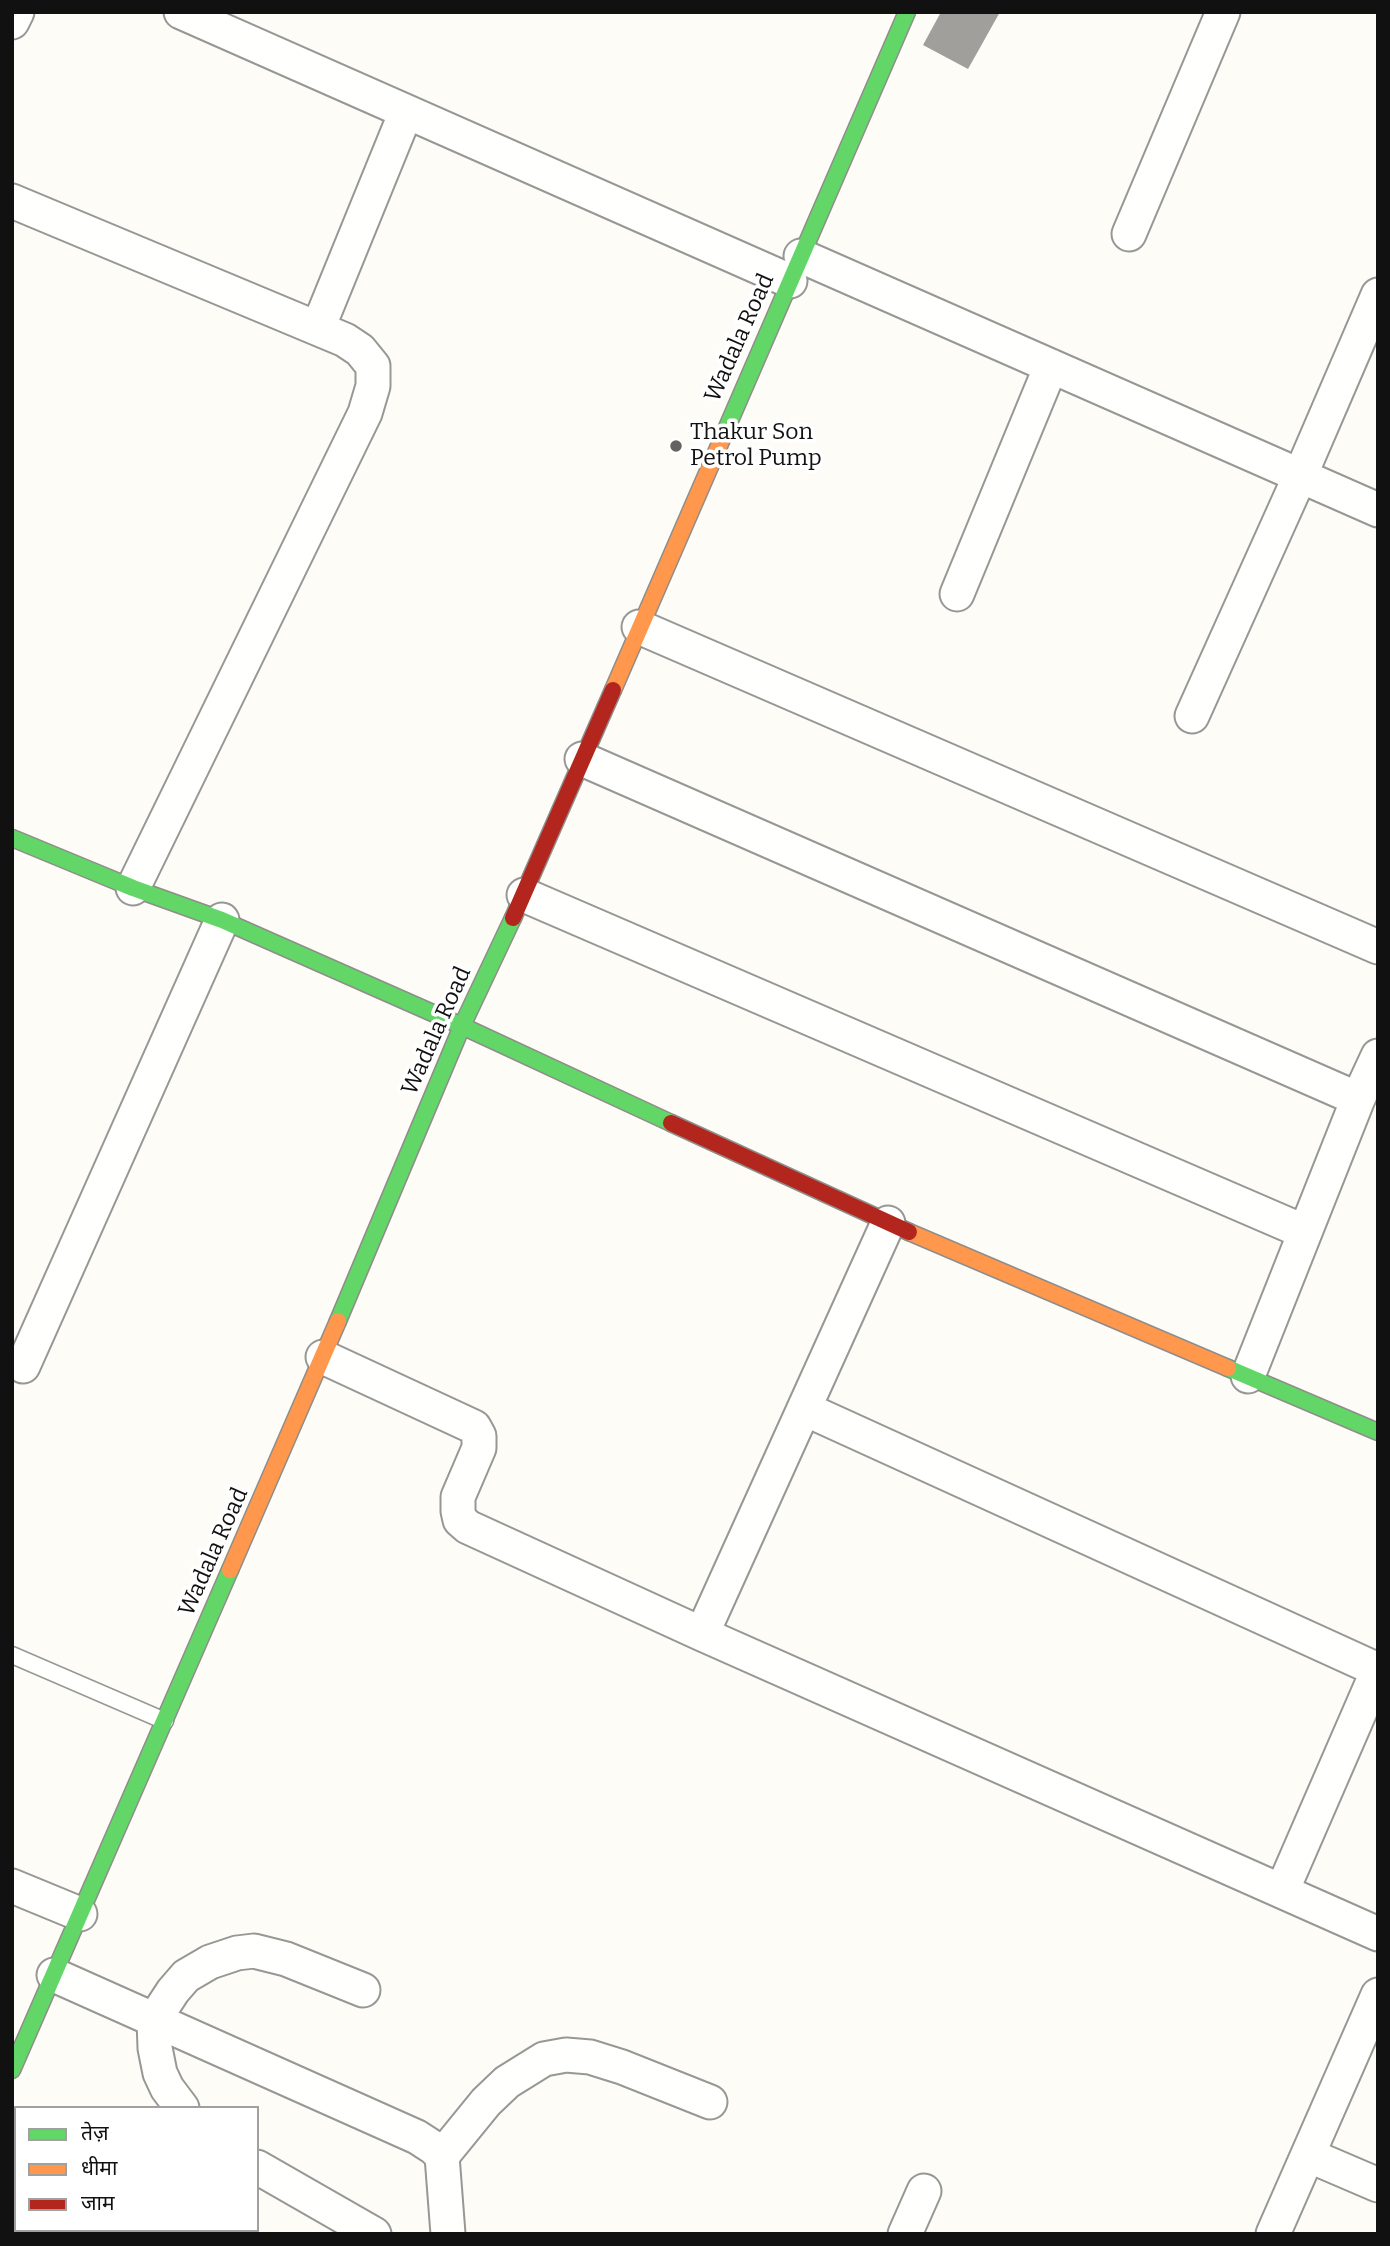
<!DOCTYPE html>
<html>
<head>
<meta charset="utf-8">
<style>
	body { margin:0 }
	#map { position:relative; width:1390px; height:2246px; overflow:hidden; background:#fdfcf7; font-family:Bitter,"Noto Sans Devanagari",serif }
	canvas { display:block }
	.frame { position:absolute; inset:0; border:14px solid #111; pointer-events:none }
	.legend { position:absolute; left:14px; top:2106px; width:245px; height:126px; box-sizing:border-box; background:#fff; border:2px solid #a0a0a0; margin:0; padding:9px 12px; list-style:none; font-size:21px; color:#111 }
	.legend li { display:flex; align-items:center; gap:14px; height:35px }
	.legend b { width:35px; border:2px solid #a0a0a0 }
</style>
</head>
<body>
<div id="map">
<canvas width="1390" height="2246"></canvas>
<div class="frame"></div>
<ul class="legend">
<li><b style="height:9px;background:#63d668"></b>तेज़</li>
<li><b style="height:9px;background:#ff974d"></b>धीमा</li>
<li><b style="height:9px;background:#b3261e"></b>जाम</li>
</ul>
</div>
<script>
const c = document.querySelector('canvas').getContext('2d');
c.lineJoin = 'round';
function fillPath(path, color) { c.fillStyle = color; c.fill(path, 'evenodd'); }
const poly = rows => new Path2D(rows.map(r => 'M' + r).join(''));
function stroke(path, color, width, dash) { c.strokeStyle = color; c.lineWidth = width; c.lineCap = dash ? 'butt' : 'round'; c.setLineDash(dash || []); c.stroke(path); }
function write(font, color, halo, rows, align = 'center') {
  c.font = font + ' Bitter,serif'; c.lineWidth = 7; c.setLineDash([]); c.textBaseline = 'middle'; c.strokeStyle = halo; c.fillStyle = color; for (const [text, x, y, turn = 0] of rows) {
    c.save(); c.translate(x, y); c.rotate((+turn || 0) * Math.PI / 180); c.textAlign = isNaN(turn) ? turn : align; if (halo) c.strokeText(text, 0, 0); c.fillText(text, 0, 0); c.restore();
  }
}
const building = poly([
	[941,12,1000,12,968,69,923,45]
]);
const lane = poly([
	[12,1655,165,1721]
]);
const street = poly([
	[181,12,790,281],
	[12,22,17,12],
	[12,201,345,340,360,350,373,366,373,386,365,413,133,888],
	[1129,234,1223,12],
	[801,256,1378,510],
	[318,328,406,112],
	[957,594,1051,366],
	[639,627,1378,947],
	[1192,716,1300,476,1378,295],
	[582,759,1358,1099],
	[524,895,1305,1232],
	[323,1357,474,1427,479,1436,479,1448,458,1497,458,1511,460,1520,468,1527,702,1634,1378,1934],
	[23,1366,222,920],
	[1248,1376,1358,1099,1378,1056],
	[805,1409,1378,1670],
	[702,1634,888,1223],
	[12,1886,80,1914],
	[1282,1891,1378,1670],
	[54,1975,417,2137,434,2148,442,2156,448,2234],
	[182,2108,167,2088,160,2073,155,2048,154,2020,173,1991,186,1976,210,1962,237,1953,254,1951,286,1959,363,1990],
	[1308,2155,1378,2185],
	[442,2156,486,2102,507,2082,544,2059,566,2055,590,2057,622,2067,710,2102],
	[257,2167,374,2234],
	[905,2234,924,2191],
	[1273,2234,1378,1995]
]);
const fast = poly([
	[725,432,907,12],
	[12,838,133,888,222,920,462,1026,671,1123],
	[338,1321,462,1026,513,918],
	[1228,1368,1378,1432],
	[12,2070,230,1570]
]);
const slow = poly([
	[613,690,725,432],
	[909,1232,1228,1368],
	[230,1570,338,1321]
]);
const jam = poly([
	[513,918,613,690],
	[671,1123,909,1232]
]);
const markers = [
	[676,446,7,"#646362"]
];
const streetNames = [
	["Wadala Road",740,338,-66],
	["Wadala Road",437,1031,-66],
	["Wadala Road",214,1552,-66]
];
const poiNames = [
	["Thakur Son",690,433],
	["Petrol Pump",690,459]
];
fillPath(building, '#a19f9c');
stroke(lane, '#979795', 19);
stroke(street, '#979795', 37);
stroke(fast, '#8e8d8b', 19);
stroke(slow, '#8e8d8b', 19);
stroke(jam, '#8e8d8b', 19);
stroke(lane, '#fffffe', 16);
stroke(street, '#fffffe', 33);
stroke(fast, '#63d668', 16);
stroke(slow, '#ff974d', 16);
stroke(jam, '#b3261e', 16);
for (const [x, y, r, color] of markers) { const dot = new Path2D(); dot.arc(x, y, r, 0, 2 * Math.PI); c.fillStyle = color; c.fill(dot); stroke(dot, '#fff', 2.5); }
write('23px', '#111', '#fff', streetNames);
write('23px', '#111', '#fff', poiNames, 'left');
</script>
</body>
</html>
